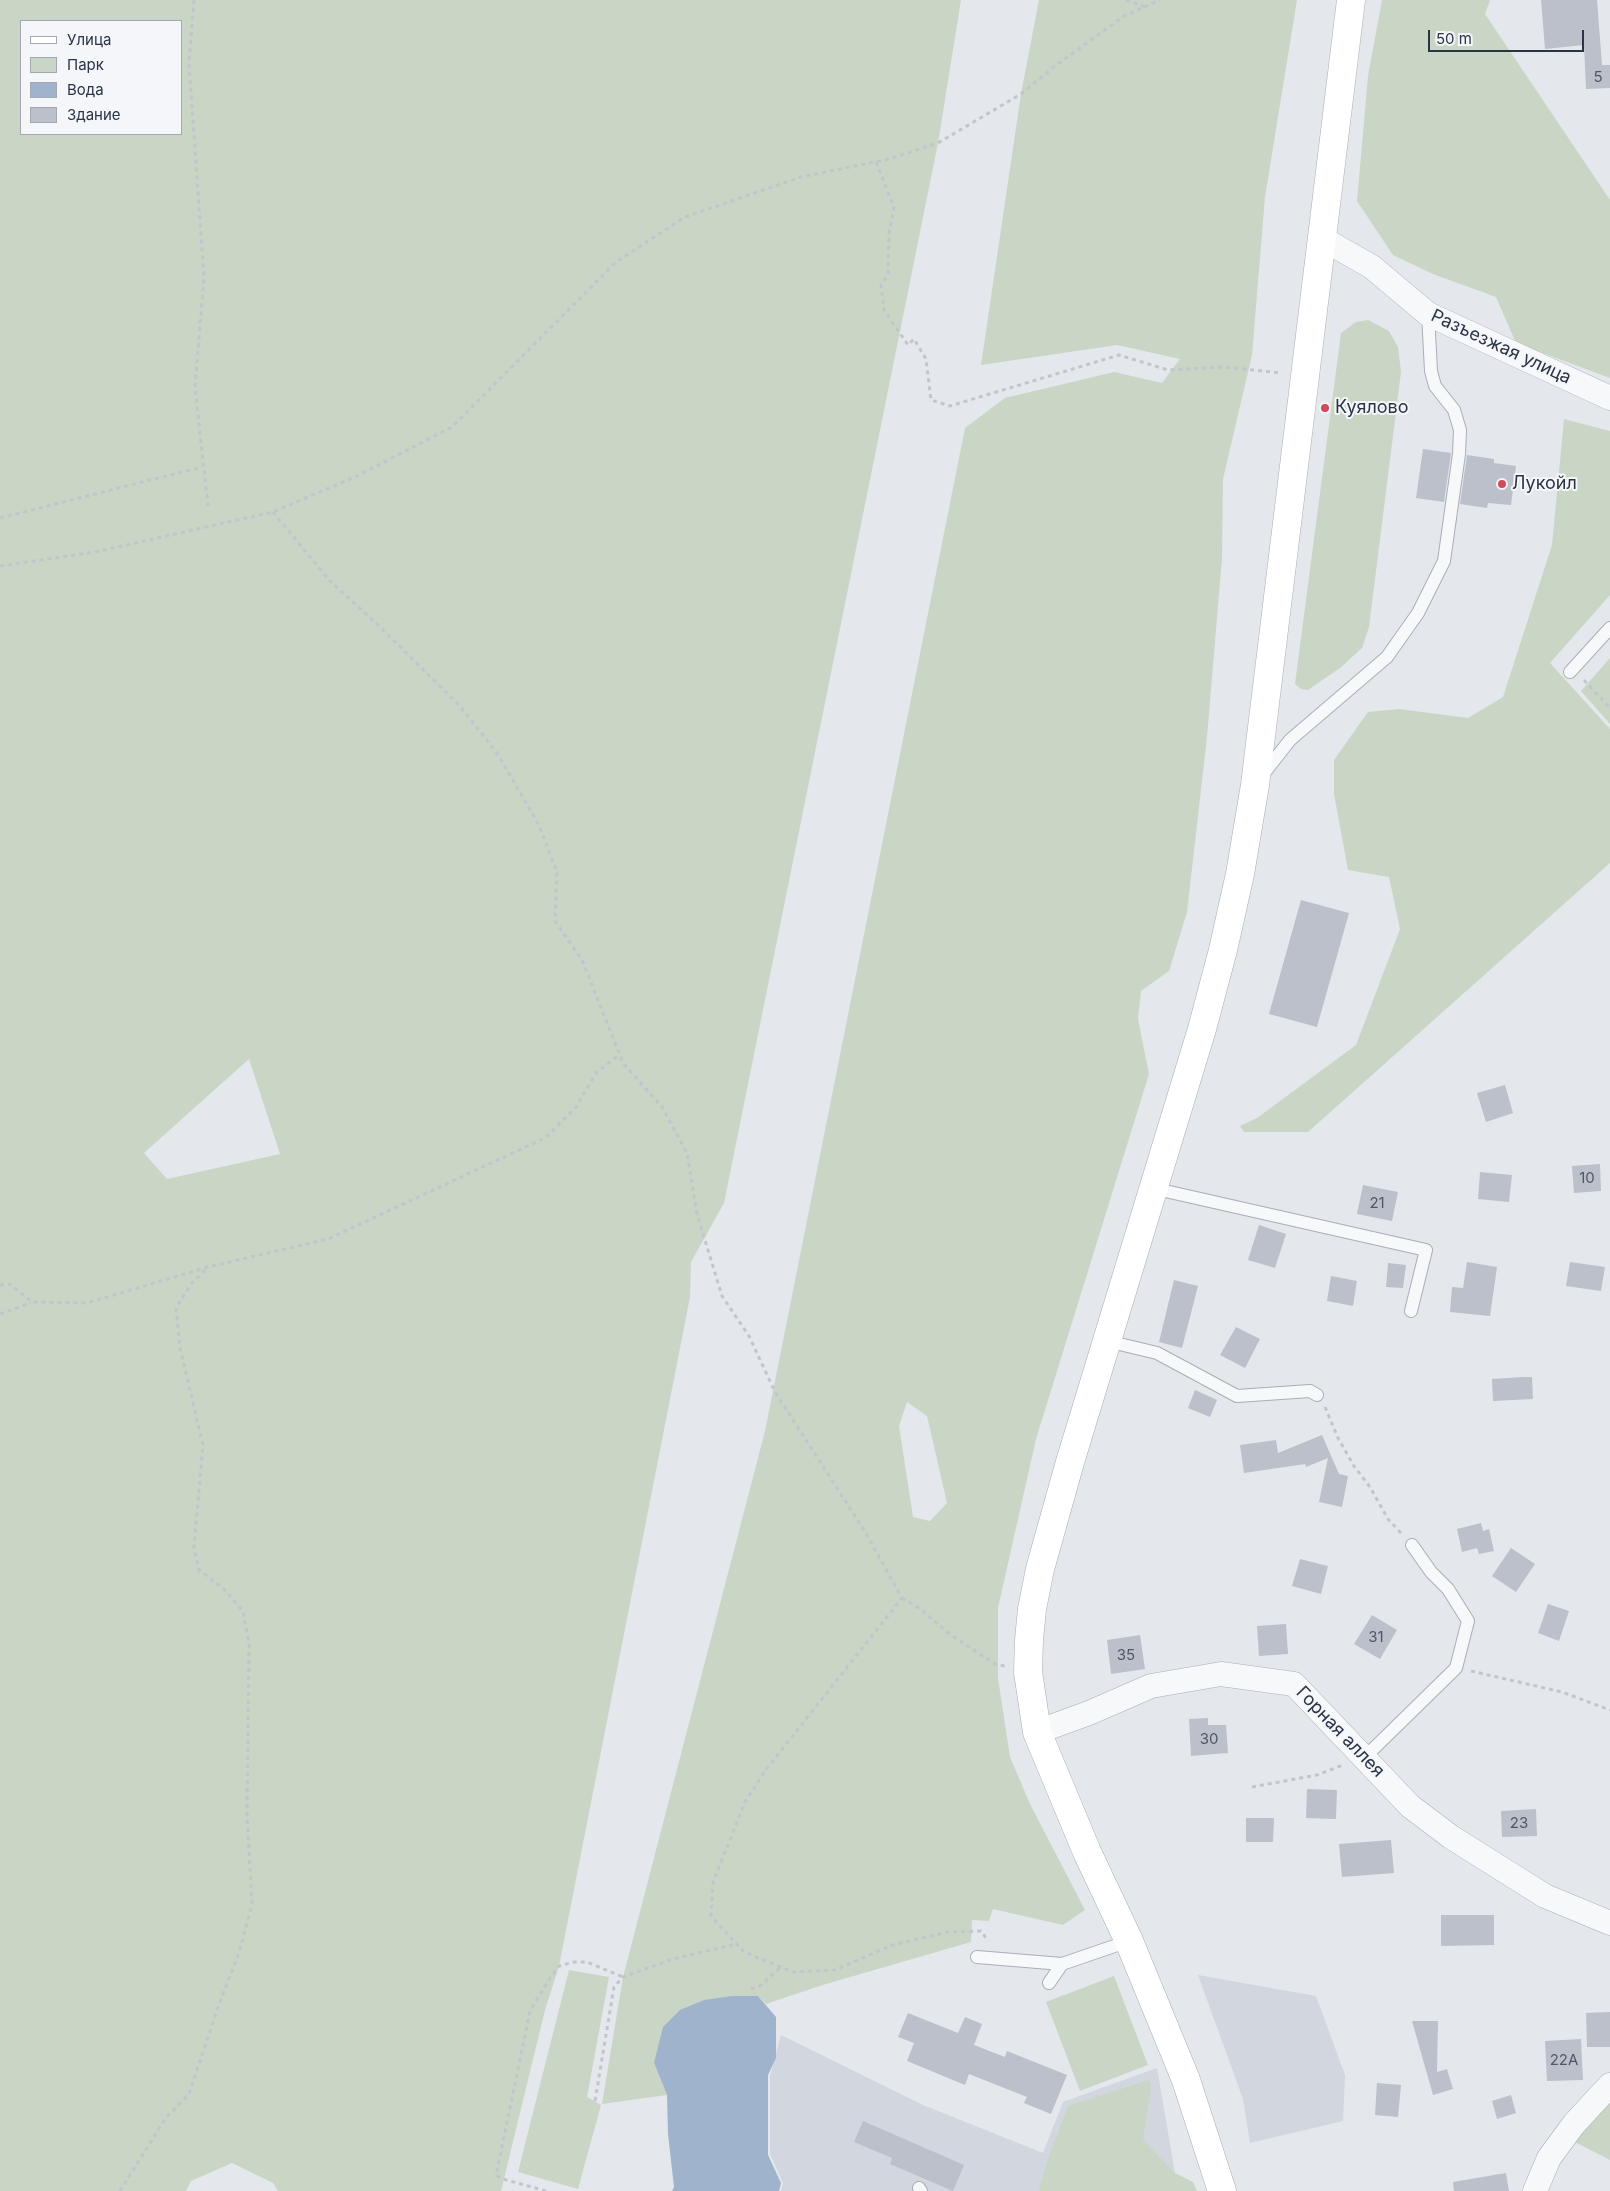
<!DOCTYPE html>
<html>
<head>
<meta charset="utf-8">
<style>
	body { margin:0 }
	#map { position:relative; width:1610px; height:2191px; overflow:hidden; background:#e4e7ec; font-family:Inter,sans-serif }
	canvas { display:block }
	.legend { position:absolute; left:20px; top:20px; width:162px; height:115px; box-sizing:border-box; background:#f4f6f9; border:1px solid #a4a8b1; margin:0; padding:6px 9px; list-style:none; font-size:15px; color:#2b3445 }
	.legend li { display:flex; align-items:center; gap:10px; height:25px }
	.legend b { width:25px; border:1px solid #a4a8b1 }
	.scale { position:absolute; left:1428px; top:30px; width:156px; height:22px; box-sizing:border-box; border:2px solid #2b3445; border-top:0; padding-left:6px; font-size:15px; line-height:18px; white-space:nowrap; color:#2b3445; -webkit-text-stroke:4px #f4f6f9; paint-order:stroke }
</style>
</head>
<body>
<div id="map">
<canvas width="1610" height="2191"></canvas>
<ul class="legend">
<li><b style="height:6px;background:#fff"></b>Улица</li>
<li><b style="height:14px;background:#c9d6c5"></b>Парк</li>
<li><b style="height:14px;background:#9fb4cc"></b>Вода</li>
<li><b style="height:14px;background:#bbc0ca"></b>Здание</li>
</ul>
<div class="scale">50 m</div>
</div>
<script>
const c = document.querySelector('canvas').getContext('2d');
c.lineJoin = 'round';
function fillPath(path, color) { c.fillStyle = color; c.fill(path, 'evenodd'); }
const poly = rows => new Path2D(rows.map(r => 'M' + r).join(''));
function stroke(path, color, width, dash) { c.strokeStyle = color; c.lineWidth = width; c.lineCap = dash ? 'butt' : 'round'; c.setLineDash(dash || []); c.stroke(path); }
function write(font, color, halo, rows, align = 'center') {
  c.font = font + ' Inter,sans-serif'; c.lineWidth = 4; c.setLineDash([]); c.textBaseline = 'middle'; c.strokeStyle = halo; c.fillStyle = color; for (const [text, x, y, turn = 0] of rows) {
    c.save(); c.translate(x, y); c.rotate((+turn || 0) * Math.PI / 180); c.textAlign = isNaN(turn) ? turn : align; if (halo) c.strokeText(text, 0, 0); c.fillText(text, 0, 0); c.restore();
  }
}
const built = poly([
	[1198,1975,1316,1996,1345,2075,1343,2121,1250,2143,1243,2099],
	[781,2035,923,2105,1043,2153,1063,2102,1157,2068,1178,2191,781,2191,783,2183,770,2154,770,2076]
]);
const green = poly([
	[0,0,961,0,938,143,724,1203,691,1262,690,1297,559,1966,545,2010,501,2191,278,2191,273,2183,232,2163,191,2181,186,2191,0,2191],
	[21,21,181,21,181,134,21,134],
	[249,1059,280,1154,167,1179,144,1153],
	[1039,0,1297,0,1265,197,1252,355,1223,479,1222,558,1207,737,1187,912,1169,971,1141,991,1138,1019,1149,1074,1036,1439,998,1608,998,1678,1010,1757,1030,1804,1085,1910,1063,1925,993,1909,989,1921,972,1920,971,1942,826,1984,766,2004,758,1996,732,1996,654,2063,667,2095,602,2104,623,1977,765,1431,965,428,1005,398,1114,372,1162,383,1180,359,1117,345,981,365,1021,94],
	[907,1402,927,1416,947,1503,930,1521,913,1517,899,1426],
	[1382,0,1490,0,1485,14,1610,200,1610,378,1516,343,1496,297,1433,274,1393,255,1357,201,1368,76],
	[1368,320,1389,331,1398,347,1401,372,1369,627,1362,648,1340,668,1308,690,1301,689,1295,684,1341,333,1356,322],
	[1564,419,1610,431,1610,595,1550,663,1610,729,1610,863,1308,1132,1244,1132,1240,1126,1257,1118,1356,1045,1400,929,1389,877,1348,870,1334,794,1334,760,1368,712,1399,709,1468,718,1503,697,1552,545],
	[1610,658,1610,724,1581,691],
	[569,1970,609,1977,587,2097,601,2105,578,2189,518,2172],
	[1114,1976,1148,2065,1080,2091,1046,2002],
	[1149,2080,1151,2085,1143,2140,1175,2173,1193,2182,1197,2191,1039,2191,1048,2159,1068,2106],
	[1610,2090,1610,2160,1573,2141]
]);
const water = poly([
	[732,1996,758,1996,776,2017,776,2058,768,2075,768,2155,781,2183,779,2191,672,2191,674,2187,668,2134,667,2095,654,2063,663,2027,680,2010,704,2000]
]);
const building = poly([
	[1541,0,1597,0,1602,65,1610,65,1610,88,1586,89,1584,45,1545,49],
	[1423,449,1451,453,1444,502,1416,498],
	[1467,455,1494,459,1494,463,1516,466,1511,505,1488,503,1487,508,1460,504],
	[1301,900,1349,913,1317,1027,1269,1014],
	[1505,1085,1513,1113,1486,1122,1477,1093],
	[1600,1164,1601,1191,1574,1193,1572,1166],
	[1480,1172,1512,1175,1509,1202,1478,1199],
	[1363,1185,1398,1192,1392,1221,1357,1214],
	[1259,1225,1286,1234,1275,1268,1248,1260],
	[1467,1262,1497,1267,1490,1316,1450,1312,1452,1287,1463,1288],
	[1570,1262,1605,1267,1601,1291,1566,1286],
	[1388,1263,1406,1265,1403,1288,1386,1287],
	[1331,1276,1357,1281,1353,1306,1327,1301],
	[1174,1280,1198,1286,1182,1348,1159,1342],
	[1236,1327,1260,1339,1245,1368,1220,1355],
	[1523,1377,1532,1377,1533,1399,1493,1401,1492,1379],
	[1195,1390,1217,1400,1210,1417,1188,1408],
	[1322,1435,1339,1474,1348,1476,1342,1507,1319,1502,1328,1458,1306,1467,1305,1464,1244,1473,1240,1445,1276,1440,1278,1453],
	[1481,1523,1483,1531,1489,1529,1494,1551,1479,1554,1477,1548,1462,1552,1457,1529],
	[1511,1548,1535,1564,1516,1592,1492,1576],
	[1300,1559,1328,1566,1321,1594,1292,1586],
	[1548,1604,1569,1611,1559,1641,1538,1633],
	[1372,1615,1397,1630,1380,1659,1354,1644],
	[1286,1624,1288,1654,1259,1656,1257,1626],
	[1140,1635,1145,1669,1111,1674,1107,1640],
	[1208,1718,1208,1725,1226,1725,1228,1753,1191,1756,1189,1719],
	[1307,1789,1337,1790,1336,1819,1306,1818],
	[1536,1809,1537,1836,1502,1837,1501,1811],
	[1246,1818,1274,1818,1273,1842,1246,1842],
	[1391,1840,1394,1873,1342,1877,1339,1844],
	[1441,1915,1494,1915,1494,1945,1441,1946],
	[1610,2012,1610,2047,1587,2047,1586,2013],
	[908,2013,958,2033,965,2017,982,2024,974,2045,1005,2057,1007,2051,1067,2075,1051,2114,1024,2103,1027,2097,969,2074,965,2085,907,2061,914,2043,898,2037],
	[1412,2021,1438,2021,1437,2072,1447,2069,1453,2089,1433,2095],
	[1581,2039,1583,2080,1547,2081,1545,2041],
	[1377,2083,1401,2085,1398,2117,1375,2115],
	[1511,2095,1516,2113,1497,2119,1492,2101],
	[863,2121,964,2165,953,2191,890,2164,892,2158,854,2142],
	[1506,2173,1509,2191,1454,2191,1453,2182]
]);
const path = poly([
	[194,0,189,63,204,278,195,387,208,506],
	[1126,0,1146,7],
	[876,162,894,207,889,234,888,275,881,285,884,310,908,345,914,339,926,359,931,400,950,406,1119,355,1168,370,1225,367,1281,373],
	[273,512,330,581,378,625,459,705,497,753,539,825,557,872,555,921,582,960,623,1063,662,1107,687,1153,697,1214,722,1296,749,1336,775,1392,864,1530,902,1598,768,1767,746,1800,713,1882,711,1916,744,1952,793,1972,835,1970,892,1945,948,1932,981,1931,988,1941],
	[0,518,202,467],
	[0,566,95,552,273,512,357,476,452,427,616,262,685,217,801,177,889,159,938,143,1021,94,1055,66,1124,16,1160,0],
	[1584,680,1610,708],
	[0,1285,10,1284,32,1302,87,1303,208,1267,328,1239,545,1138,576,1107,596,1073,620,1054],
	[0,1314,31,1303],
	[1325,1407,1338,1438,1354,1466,1370,1487,1388,1519,1402,1534],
	[902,1598,919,1608,951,1635,995,1664,1005,1666],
	[1471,1671,1562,1692,1610,1710],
	[1252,1787,1317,1775,1343,1765],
	[751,1989,760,1986,781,1967],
	[595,2101,614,1987,623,1977,673,1959,736,1944],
	[120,2191,165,2119,189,2094,219,2004,239,1953,252,1904,247,1815,249,1644,243,1611,224,1589,199,1570,194,1547,203,1445,180,1348,176,1308,191,1284,208,1267],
	[546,2191,503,2179,496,2175,530,2011,550,1978,559,1966,574,1962,587,1962,623,1977]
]);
const lane = poly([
	[1570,672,1610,628],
	[1261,777,1290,740,1387,657,1418,613,1444,561,1459,454,1460,430,1454,410,1435,386,1431,371,1428,314],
	[1152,1188,1426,1250,1411,1311],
	[1107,1341,1157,1353,1237,1396,1310,1391,1317,1395],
	[1365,1757,1456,1668,1468,1621,1448,1589,1431,1572,1412,1545],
	[977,1957,1062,1964,1129,1941],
	[1049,1983,1062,1964],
	[919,2188,921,2191]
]);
const street = poly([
	[1323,239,1372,267,1428,314,1610,398],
	[1037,1732,1089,1713,1151,1686,1221,1674,1294,1684,1410,1806,1451,1837,1545,1896,1610,1923],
	[1535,2191,1549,2158,1574,2124,1610,2085]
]);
const secondary = poly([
	[1222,2191,1186,2080,1129,1941,1087,1852,1037,1732,1028,1672,1029,1640,1032,1609,1040,1569,1070,1462,1202,1029,1223,950,1240,874,1255,785,1351,0]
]);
const markers = [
	[1325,408,5,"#d1495b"],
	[1502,484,5,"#d1495b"]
];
const numberNames = [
	["5",1598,77],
	["10",1587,1178],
	["21",1377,1203],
	["31",1376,1637],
	["35",1126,1655],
	["30",1209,1739],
	["23",1519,1823],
	["22А",1564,2060]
];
const streetNames = [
	["Разъезжая улица",1501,347,25],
	["Горная аллея",1340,1732,46]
];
const poiNames = [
	["Куялово",1335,408],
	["Лукойл",1512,484]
];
fillPath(built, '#d2d6de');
fillPath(green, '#c9d6c5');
fillPath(water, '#9fb4cc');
fillPath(building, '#bbc0ca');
stroke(lane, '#a9aeb7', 14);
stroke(street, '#a9aeb7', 25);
stroke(secondary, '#a9aeb7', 29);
stroke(path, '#c2c5cb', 3, [4, 4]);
stroke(lane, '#f7f8fa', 12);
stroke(street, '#f7f8fa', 24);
stroke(secondary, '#fff', 28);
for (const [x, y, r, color] of markers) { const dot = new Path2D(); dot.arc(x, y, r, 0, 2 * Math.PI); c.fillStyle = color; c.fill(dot); stroke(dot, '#f4f6f9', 2); }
write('15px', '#4f5766', null, numberNames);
write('18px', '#2b3445', '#f4f6f9', streetNames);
write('18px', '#2b3445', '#f4f6f9', poiNames, 'left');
</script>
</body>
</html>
